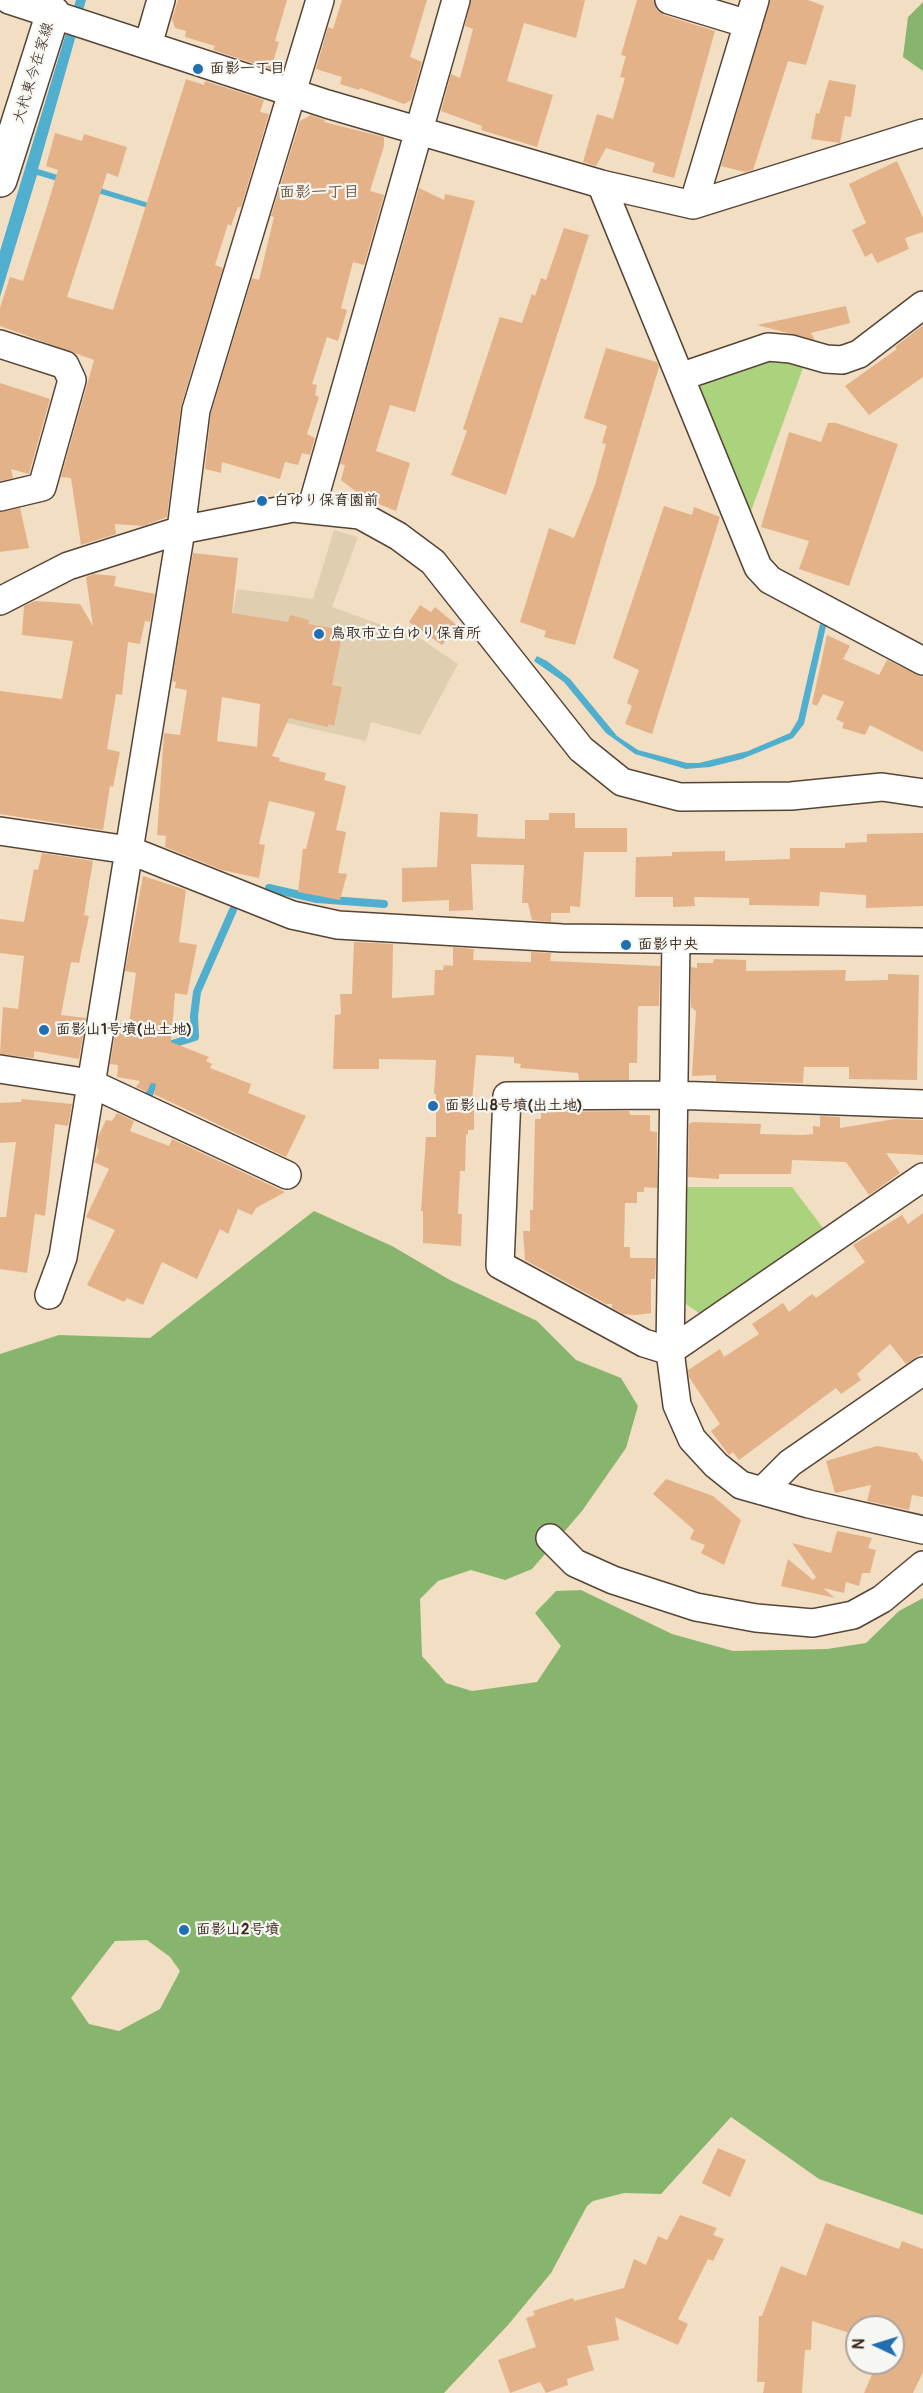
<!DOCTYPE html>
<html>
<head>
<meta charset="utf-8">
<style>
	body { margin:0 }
	#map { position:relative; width:923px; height:2393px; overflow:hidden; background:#f2dec2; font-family:Pangolin,sans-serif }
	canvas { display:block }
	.north { position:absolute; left:845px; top:2315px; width:60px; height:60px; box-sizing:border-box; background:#f6f6f2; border:2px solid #aba49d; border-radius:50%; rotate:274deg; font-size:16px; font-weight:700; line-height:24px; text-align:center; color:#3b2a1e }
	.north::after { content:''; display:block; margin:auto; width:21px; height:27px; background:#1f6fb2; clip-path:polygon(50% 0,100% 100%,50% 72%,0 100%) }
</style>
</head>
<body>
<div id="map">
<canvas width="923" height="2393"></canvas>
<div class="north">N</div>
</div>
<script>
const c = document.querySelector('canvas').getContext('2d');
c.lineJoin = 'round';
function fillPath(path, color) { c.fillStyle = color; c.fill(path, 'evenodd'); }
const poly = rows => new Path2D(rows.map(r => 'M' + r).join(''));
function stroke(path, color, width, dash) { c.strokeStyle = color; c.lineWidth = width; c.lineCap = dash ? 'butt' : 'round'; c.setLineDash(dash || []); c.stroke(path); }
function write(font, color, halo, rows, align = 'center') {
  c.font = font + ' Pangolin,"Klee One",sans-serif'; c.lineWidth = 4.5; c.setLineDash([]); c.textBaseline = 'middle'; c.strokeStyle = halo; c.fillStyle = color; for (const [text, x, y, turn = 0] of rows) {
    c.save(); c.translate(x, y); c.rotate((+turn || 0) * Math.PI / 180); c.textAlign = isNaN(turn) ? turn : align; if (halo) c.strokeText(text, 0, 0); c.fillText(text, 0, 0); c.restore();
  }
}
const built = poly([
	[334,530,358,537,332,607,421,639,458,664,420,735,371,722,366,741,278,721,223,669,237,589,313,599]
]);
const green = poly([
	[757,357,804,365,750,514,699,391,706,375],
	[684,1187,792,1187,826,1232,710,1312,699,1313,687,1305,682,1295]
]);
const forest = poly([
	[923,2,923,71,903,57,908,17],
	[314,1211,392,1246,450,1280,537,1321,576,1360,621,1378,638,1406,626,1448,582,1511,532,1569,505,1580,471,1570,438,1581,420,1599,422,1656,446,1683,472,1691,537,1682,561,1646,535,1613,556,1591,581,1590,672,1634,733,1651,827,1649,866,1643,899,1611,923,1598,923,2215,819,2179,731,2117,661,2194,624,2193,593,2201,587,2206,551,2273,508,2325,444,2393,0,2393,0,1354,59,1335,150,1338],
	[147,1940,170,1957,180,1971,160,2009,119,2031,89,2024,71,1998,115,1941]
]);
const water = poly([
	[76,0,86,0,38,169,194,217,192,221,37,175,0,297,0,251],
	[820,624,826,626,804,724,793,738,742,759,710,767,686,769,635,754,606,733,564,682,534,661,537,656,547,661,570,679,617,736,638,750,687,763,699,763,748,751,790,733,798,720]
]);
const stream = poly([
	[269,888,317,899,384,904],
	[168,1049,169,1045,195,1037,194,1016,197,992,233,910],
	[148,1097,156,1076]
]);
const building = poly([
	[178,0,287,0,275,41,279,42,271,69,213,50,215,46,185,37,186,31,175,28,172,19],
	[342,0,427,0,410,57,422,62,411,100,404,104,360,88,359,90,340,84,342,77,316,69,328,27,333,29],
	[471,0,585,0,576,38,524,23,507,81,553,95,537,147,481,130,482,126,441,111,451,74,460,78,473,29,465,26],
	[637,0,654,0,657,10,664,15,715,31,674,178,652,172,655,163,606,148,596,166,583,162,597,114,613,119,625,78,620,77,626,56,621,55],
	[770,0,808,0,824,6,806,65,788,61,753,170,745,172,721,166],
	[186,79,204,85,205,81,264,100,260,112,269,114,241,207,238,207,231,226,228,224,215,265,223,268,181,406,167,517,143,526,115,524,116,534,81,545,71,478,61,477,94,360,0,326,0,308,10,277,23,281,46,210,58,170,46,166,55,133,82,141,84,134,127,147,118,177,107,173,67,297,113,310],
	[829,80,856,85,851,117,845,116,840,143,811,139,816,113,819,114],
	[311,115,325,120,324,122,384,137,384,146,370,191,384,195,364,265,353,262,341,308,347,310,338,341,327,337,312,384,317,385,315,395,319,397,307,434,315,438,310,455,302,453,298,465,285,462,280,479,222,462,221,473,205,469,211,413,252,278,259,280,274,217,271,216,300,121],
	[897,161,923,218,923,232,905,238,909,249,877,263,872,253,865,257,852,230,866,223,849,184],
	[419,188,444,200,445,194,475,201,415,412,390,405,376,451,410,463,396,511,364,498,341,480,345,465,340,464],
	[564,228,589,235,506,495,451,475,467,431,463,429,500,317,522,323,532,294,535,296,541,278,546,280],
	[846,306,850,323,811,333,815,340,757,325],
	[923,325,923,377,869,415,845,386,897,349,895,347],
	[606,348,657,362,659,367,575,645,544,637,546,631,520,622,549,528,574,538,595,485,606,444,602,443,607,426,584,418],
	[0,383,50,399,29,474,11,469,13,478,0,481],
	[828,423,836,423,898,444,849,586,799,569,809,541,761,527,789,432,821,442],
	[664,506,692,515,694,507,720,517,652,734,625,724,632,706,627,703,639,670,613,658],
	[20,508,29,548,0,552,0,512],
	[193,553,238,558,232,613,288,622,290,615,309,620,308,624,343,630,332,685,342,687,334,726,328,724,328,727,289,718,272,756,280,758,279,761,326,773,324,780,346,786,336,830,346,832,338,873,347,874,340,900,298,892,303,849,306,849,315,812,269,801,259,844,265,845,259,878,222,870,165,847,166,836,157,835,164,733,180,735,187,690,175,688,176,682,172,681],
	[222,697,260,704,257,747,217,741],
	[94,574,116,576,114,586,155,594,150,622,145,621,140,644,128,642,122,695,116,694,107,749,120,752,113,787,110,786,103,830,0,814,0,691,62,699,73,641,22,635,24,606,35,601,80,604,93,626,86,577],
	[420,605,431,612,435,607,459,627,442,645,409,622],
	[827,635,850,646,843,659,879,675,887,660,923,677,923,752,870,725,865,735,842,728,844,723,836,719,844,702,823,694,817,706,812,704],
	[440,812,478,814,477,837,525,839,525,820,549,820,549,813,575,813,575,828,627,828,627,852,584,852,580,907,570,906,570,913,551,913,551,922,532,920,528,903,522,903,524,865,471,864,473,910,449,911,449,900,402,902,402,868,437,867],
	[923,833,923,906,866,908,866,895,820,892,819,906,749,905,749,898,694,897,695,906,673,907,673,897,635,897,636,857,672,856,672,852,725,851,725,861,790,859,790,848,845,848,845,843,867,842,867,834],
	[42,853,93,861,84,915,89,916,79,963,71,962,61,1015,86,1018,79,1059,34,1051,34,1058,0,1054,3,1007,18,1009,24,956,0,953,0,919,24,922,34,869,38,870],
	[143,876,186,890,179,942,197,945,187,995,175,993,171,1042,209,1057,206,1061,212,1064,210,1068,251,1084,248,1093,306,1116,286,1157,154,1094,156,1084,151,1083,147,1092,136,1087,140,1081,117,1077,118,1065,110,1064,117,1023,129,1024,136,973,125,971],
	[354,942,393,944,392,998,434,995,435,970,443,970,444,965,453,966,453,947,474,949,473,960,531,962,531,952,551,953,550,961,660,966,659,1006,638,1006,637,1063,629,1063,629,1080,579,1080,578,1073,520,1068,521,1064,514,1063,514,1057,476,1055,472,1102,474,1103,474,1130,468,1130,468,1135,466,1134,465,1171,460,1171,458,1214,462,1214,461,1246,423,1243,423,1211,421,1211,426,1137,436,1137,436,1094,434,1094,436,1060,379,1059,379,1069,333,1069,335,1015,341,1014,340,994,352,994],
	[714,959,746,960,746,971,846,970,845,981,888,980,888,974,919,975,917,1080,849,1079,849,1067,804,1067,803,1083,716,1081,716,1075,692,1076,696,1011,691,1007,691,967,697,968,697,963,713,963],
	[22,1099,72,1104,68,1126,55,1124,45,1216,35,1214,27,1273,0,1269,0,1217,6,1217,16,1142,0,1143,0,1103,21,1102],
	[629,1111,630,1115,650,1115,650,1131,657,1132,657,1188,644,1187,644,1192,637,1192,637,1203,625,1203,624,1247,630,1247,630,1258,656,1258,655,1279,651,1279,651,1313,636,1315,623,1314,612,1308,612,1304,606,1304,525,1260,523,1231,530,1231,530,1210,533,1210,535,1119,541,1119,541,1112],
	[117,1113,134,1121,130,1131,169,1146,172,1139,285,1192,256,1208,252,1215,238,1209,228,1234,220,1229,197,1279,162,1262,143,1305,127,1298,124,1302,87,1285,115,1230,86,1217,109,1169,94,1162,99,1150,97,1148,98,1137,106,1120,112,1121],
	[820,1116,840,1117,840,1128,895,1119,923,1120,923,1155,886,1153,900,1173,869,1195,846,1162,792,1160,791,1174,719,1174,719,1179,688,1177,689,1124,692,1122,761,1124,760,1134,803,1135,813,1134,813,1126,820,1127],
	[923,1213,923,1353,906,1364,890,1344,857,1374,861,1380,841,1394,836,1388,739,1460,733,1452,729,1455,711,1431,720,1424,689,1377,688,1370,720,1349,724,1357,759,1334,752,1324,783,1303,789,1312,812,1294,816,1298,865,1262,853,1245,902,1215,908,1224],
	[877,1446,917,1453,923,1462,923,1497,912,1495,909,1510,867,1501,871,1485,835,1493,826,1461],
	[666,1479,713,1496,741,1520,724,1565,701,1553,705,1545,690,1539,694,1530,653,1494],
	[837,1531,872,1538,868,1548,876,1550,870,1573,862,1573,859,1586,846,1582,844,1593,823,1588,835,1598,781,1586,788,1559,813,1580,816,1577,792,1543,831,1553],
	[718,2148,746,2160,730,2197,702,2183],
	[680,2215,717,2228,713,2235,724,2239,713,2261,708,2259,678,2319,688,2324,678,2345,615,2317,619,2340,587,2346,594,2370,567,2379,568,2385,546,2393,540,2382,510,2393,498,2360,536,2347,526,2318,535,2315,533,2311,573,2298,574,2301,624,2288,634,2259,646,2265,658,2236,667,2240],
	[826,2223,899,2249,902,2241,923,2249,923,2372,913,2393,864,2393,877,2363,893,2363,893,2327,857,2327,857,2355,851,2354,856,2335,812,2321,811,2350,805,2350,802,2393,763,2393,765,2382,757,2382,759,2316,762,2316,781,2266,806,2276]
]);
const minor = poly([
	[9,0,327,104,601,184,693,205,923,133],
	[669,0,748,24],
	[148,45,161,0],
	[601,184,758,567,770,580,923,661],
	[693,205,755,0],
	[0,344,65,365,72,380,42,487,0,497],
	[680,377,768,347,791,349,826,359,842,360,859,354,923,305],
	[311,510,456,0],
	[0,601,68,566,181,530,293,508,360,515,398,536,433,562,581,749,622,782,680,797,791,796,882,787,923,793],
	[0,831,129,850,292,915,338,925,562,938,923,942],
	[0,1069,90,1083,287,1175],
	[923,1104,673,1095,507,1096,500,1265,644,1343,670,1351,677,1405,692,1439,716,1465,741,1485,809,1504,923,1530],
	[49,1295,63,1257,181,530,196,410,320,0],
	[670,1351,676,940],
	[670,1351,923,1177],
	[762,1491,790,1463,923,1371],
	[550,1538,575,1563,613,1580,696,1607,756,1618,813,1623,853,1615,882,1599,923,1565]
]);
const tertiary = poly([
	[0,180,53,13]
]);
const markers = [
	[198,69,6,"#1f6fb2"],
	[262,501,6,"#1f6fb2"],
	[319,634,6,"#1f6fb2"],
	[626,945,6,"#1f6fb2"],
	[44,1030,6,"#1f6fb2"],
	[433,1106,6,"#1f6fb2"],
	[184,1930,6,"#1f6fb2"]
];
const poiNames = [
	["面影一丁目",210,69],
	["白ゆり保育園前",274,501],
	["鳥取市立白ゆり保育所",331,634],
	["面影中央",638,945],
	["面影山1号墳(出土地)",56,1030],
	["面影山8号墳(出土地)",445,1106],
	["面影山2号墳",196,1930]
];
const streetNames = [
	["大杙東今在家線",34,73,-73]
];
const neighbourhoodNames = [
	["面影一丁目",319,193]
];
fillPath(built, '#e0ceb1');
fillPath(green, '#abd37e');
fillPath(forest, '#88b56d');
fillPath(water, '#50afcf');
stroke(stream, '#50afcf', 8);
fillPath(building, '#e4b288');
stroke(minor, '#564537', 30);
stroke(tertiary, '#564537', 36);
stroke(minor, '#fff', 27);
stroke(tertiary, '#fff', 33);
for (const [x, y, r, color] of markers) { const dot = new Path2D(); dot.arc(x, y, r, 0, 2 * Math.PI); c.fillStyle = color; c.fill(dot); stroke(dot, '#f6f6f2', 2); }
write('bold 15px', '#3b2a1e', '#f6f6f2', poiNames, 'left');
write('15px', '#3b2a1e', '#f6f6f2', streetNames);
write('bold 16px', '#765a43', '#f6f6f2', neighbourhoodNames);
</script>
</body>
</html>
